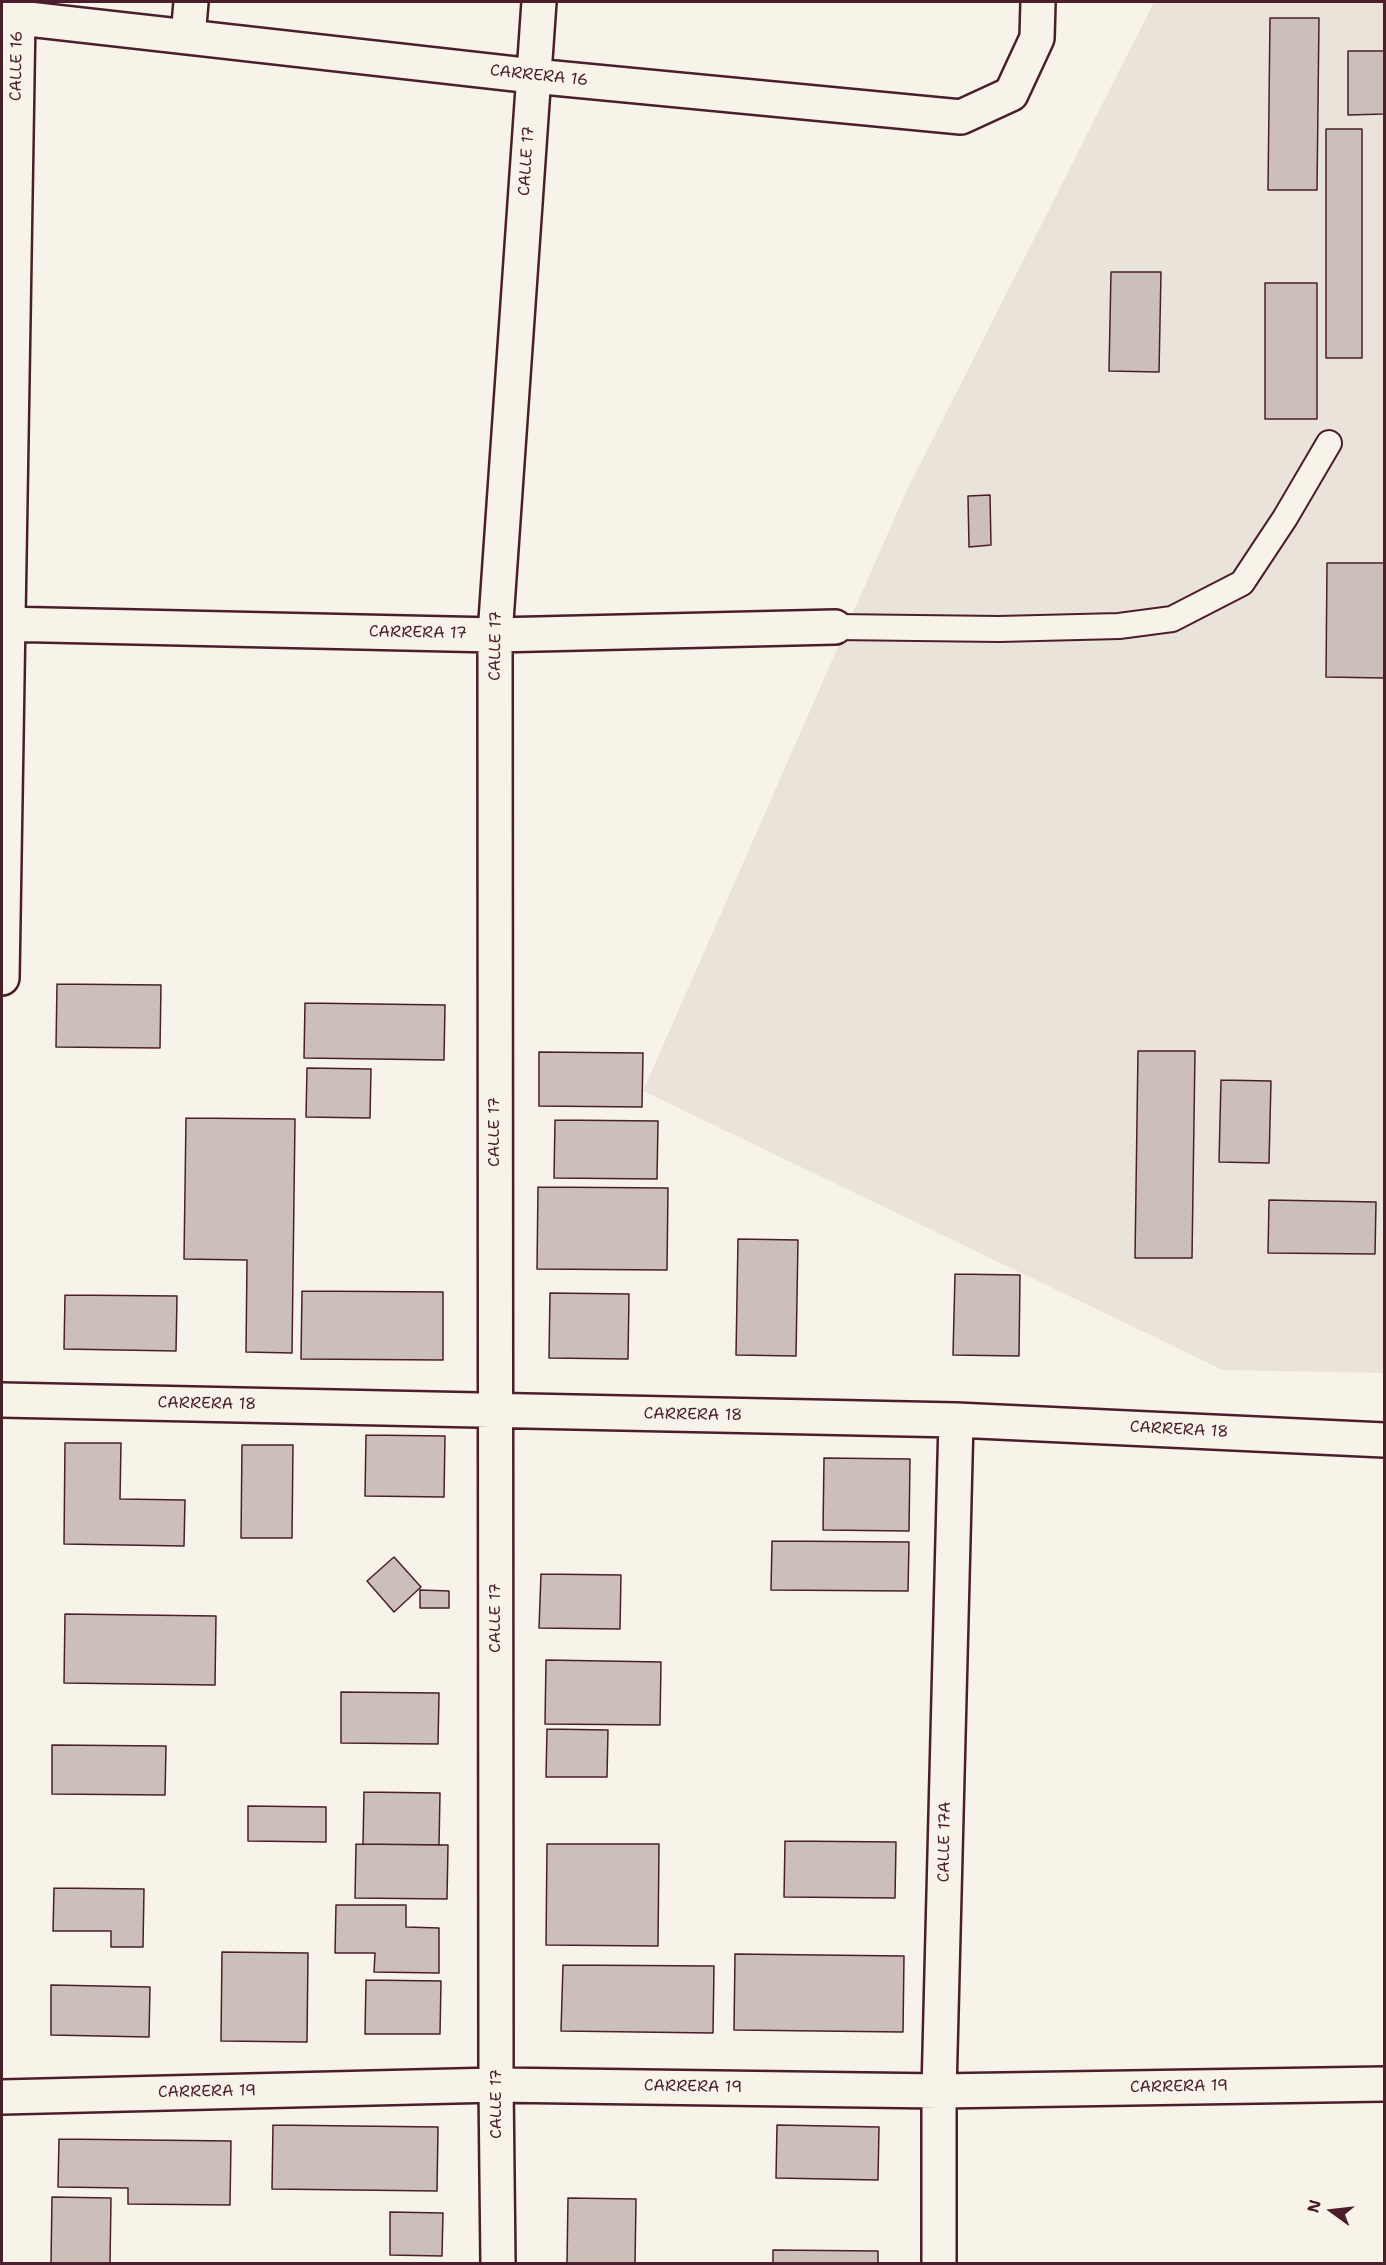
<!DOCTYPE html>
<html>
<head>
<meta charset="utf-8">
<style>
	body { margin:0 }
	#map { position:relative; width:1386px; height:2265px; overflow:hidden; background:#f7f3e8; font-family:"Shantell Sans",sans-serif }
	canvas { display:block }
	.frame { position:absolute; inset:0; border:3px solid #4a1f2b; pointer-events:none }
	.north { position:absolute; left:1302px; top:2181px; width:60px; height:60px; -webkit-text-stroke:4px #f7f3e8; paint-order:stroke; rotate:285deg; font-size:16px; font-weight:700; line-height:24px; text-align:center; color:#4a1f2b }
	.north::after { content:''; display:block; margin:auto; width:21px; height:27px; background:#4a1f2b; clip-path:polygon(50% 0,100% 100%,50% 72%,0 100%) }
</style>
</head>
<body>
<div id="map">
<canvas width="1386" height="2265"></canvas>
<div class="frame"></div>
<div class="north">N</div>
</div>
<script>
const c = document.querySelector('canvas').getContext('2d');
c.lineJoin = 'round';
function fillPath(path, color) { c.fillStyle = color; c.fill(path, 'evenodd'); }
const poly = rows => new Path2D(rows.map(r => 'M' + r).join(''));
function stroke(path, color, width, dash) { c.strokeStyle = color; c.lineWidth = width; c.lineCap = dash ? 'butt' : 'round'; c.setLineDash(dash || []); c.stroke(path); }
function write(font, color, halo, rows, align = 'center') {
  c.font = font + ' "Shantell Sans",sans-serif'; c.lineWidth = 4.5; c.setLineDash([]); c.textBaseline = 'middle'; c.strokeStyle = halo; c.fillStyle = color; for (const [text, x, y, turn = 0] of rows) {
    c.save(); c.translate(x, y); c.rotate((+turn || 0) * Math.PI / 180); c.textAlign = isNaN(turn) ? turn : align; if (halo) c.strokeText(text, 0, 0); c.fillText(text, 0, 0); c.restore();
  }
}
const built = poly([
	[1154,2,1384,2,1384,1373,1223,1370,643,1091,906,492]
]);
const building = poly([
	[1270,18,1319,18,1317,190,1268,190,1270,18],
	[1348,51,1384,51,1384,114,1348,115,1348,51],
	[1326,129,1362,129,1362,358,1326,358,1326,129],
	[1111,272,1161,272,1159,372,1109,371,1111,272],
	[1265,283,1317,283,1317,419,1265,419,1265,283],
	[990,495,991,545,969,547,968,496,990,495],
	[1327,563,1384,563,1384,678,1326,677,1327,563],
	[57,984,161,985,160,1048,56,1047,57,984],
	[305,1003,445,1005,444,1060,304,1058,305,1003],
	[1138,1051,1195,1051,1192,1258,1135,1258,1138,1051],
	[539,1052,643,1053,642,1107,539,1106,539,1052],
	[307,1068,371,1069,370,1118,306,1117,307,1068],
	[1221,1080,1271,1081,1269,1163,1219,1162,1221,1080],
	[186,1118,295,1119,292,1353,246,1352,247,1260,184,1259,186,1118],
	[555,1120,658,1121,657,1179,554,1178,555,1120],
	[538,1187,668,1188,667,1270,537,1269,538,1187],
	[1269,1200,1376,1202,1375,1254,1268,1253,1269,1200],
	[738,1239,798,1240,796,1356,736,1355,738,1239],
	[955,1274,1020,1275,1019,1356,953,1355,955,1274],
	[302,1291,443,1292,443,1360,301,1359,302,1291],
	[550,1293,629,1294,628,1359,549,1358,550,1293],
	[65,1295,177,1296,176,1351,64,1349,65,1295],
	[366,1435,445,1436,444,1497,365,1496,366,1435],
	[65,1443,121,1443,120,1499,185,1500,184,1546,64,1544,65,1443],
	[242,1445,293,1445,292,1538,241,1538,242,1445],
	[824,1458,910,1459,909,1531,823,1530,824,1458],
	[772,1541,909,1542,908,1591,771,1590,772,1541],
	[394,1557,421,1587,394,1612,367,1581,394,1557],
	[541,1574,621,1575,620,1629,539,1628,541,1574],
	[420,1590,449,1591,449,1608,420,1608,420,1590],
	[65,1614,216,1616,215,1685,64,1683,65,1614],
	[546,1660,661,1662,660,1725,545,1724,546,1660],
	[341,1692,439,1693,438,1744,341,1743,341,1692],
	[547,1729,608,1730,607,1777,546,1777,547,1729],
	[52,1745,166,1746,165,1795,52,1794,52,1745],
	[364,1792,440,1793,439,1845,363,1844,364,1792],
	[248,1806,326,1807,326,1842,248,1841,248,1806],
	[785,1841,896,1842,895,1898,784,1897,785,1841],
	[356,1844,448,1845,447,1899,355,1898,356,1844],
	[547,1844,659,1844,658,1946,546,1945,547,1844],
	[54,1888,144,1889,143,1947,111,1947,111,1931,53,1931,54,1888],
	[336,1905,406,1905,406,1927,439,1928,439,1973,374,1972,375,1953,335,1953,336,1905],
	[222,1952,308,1953,307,2042,221,2041,222,1952],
	[735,1954,904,1956,903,2032,734,2030,735,1954],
	[563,1965,714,1966,713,2033,561,2031,563,1965],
	[366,1980,441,1981,440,2034,365,2034,366,1980],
	[51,1985,150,1987,149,2037,51,2035,51,1985],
	[273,2125,438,2127,437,2191,272,2189,273,2125],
	[777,2125,879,2127,878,2180,776,2178,777,2125],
	[59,2139,231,2141,230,2205,128,2204,128,2188,58,2187,59,2139],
	[52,2197,111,2198,110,2264,51,2264,52,2197],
	[568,2198,636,2199,635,2264,567,2264,568,2198],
	[390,2212,443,2213,442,2256,390,2255,390,2212],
	[773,2250,878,2251,878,2264,773,2264,773,2250]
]);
const lane = poly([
	[835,627,999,629,1119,626,1172,619,1242,583,1285,518,1329,443]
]);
const street = poly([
	[2,16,533,76,961,117,1011,94,1037,38,1038,2],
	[188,37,191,2],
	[2,624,495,635,835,627],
	[2,978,18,17],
	[2,1400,956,1420,1384,1440],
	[2,2097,496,2085,939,2091,1384,2084],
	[498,2264,496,2085,495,635,539,2],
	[939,2264,939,2091,956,1420]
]);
const streetNames = [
	["CALLE 16",17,66,-89],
	["CARRERA 16",539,76,6],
	["CALLE 17",527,161,-86],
	["CARRERA 17",418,633,1],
	["CALLE 17",496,646,-89],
	["CALLE 17",495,1132,-90],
	["CARRERA 18",207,1404,1],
	["CARRERA 18",693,1415,1],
	["CARRERA 18",1179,1430,3],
	["CALLE 17",496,1618,-90],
	["CALLE 17A",945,1842,-89],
	["CARRERA 19",693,2087,1],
	["CARRERA 19",1179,2087,-1],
	["CARRERA 19",207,2092,-1],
	["CALLE 17",497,2104,-90]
];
fillPath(built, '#eae3da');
fillPath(building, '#ccbfb9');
stroke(building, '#4a1f2b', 1.5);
stroke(lane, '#4a1f2b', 28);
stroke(street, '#4a1f2b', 38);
stroke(lane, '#f7f3e8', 24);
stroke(street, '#f7f3e8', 33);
write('16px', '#4a1f2b', '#f7f3e8', streetNames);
</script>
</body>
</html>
